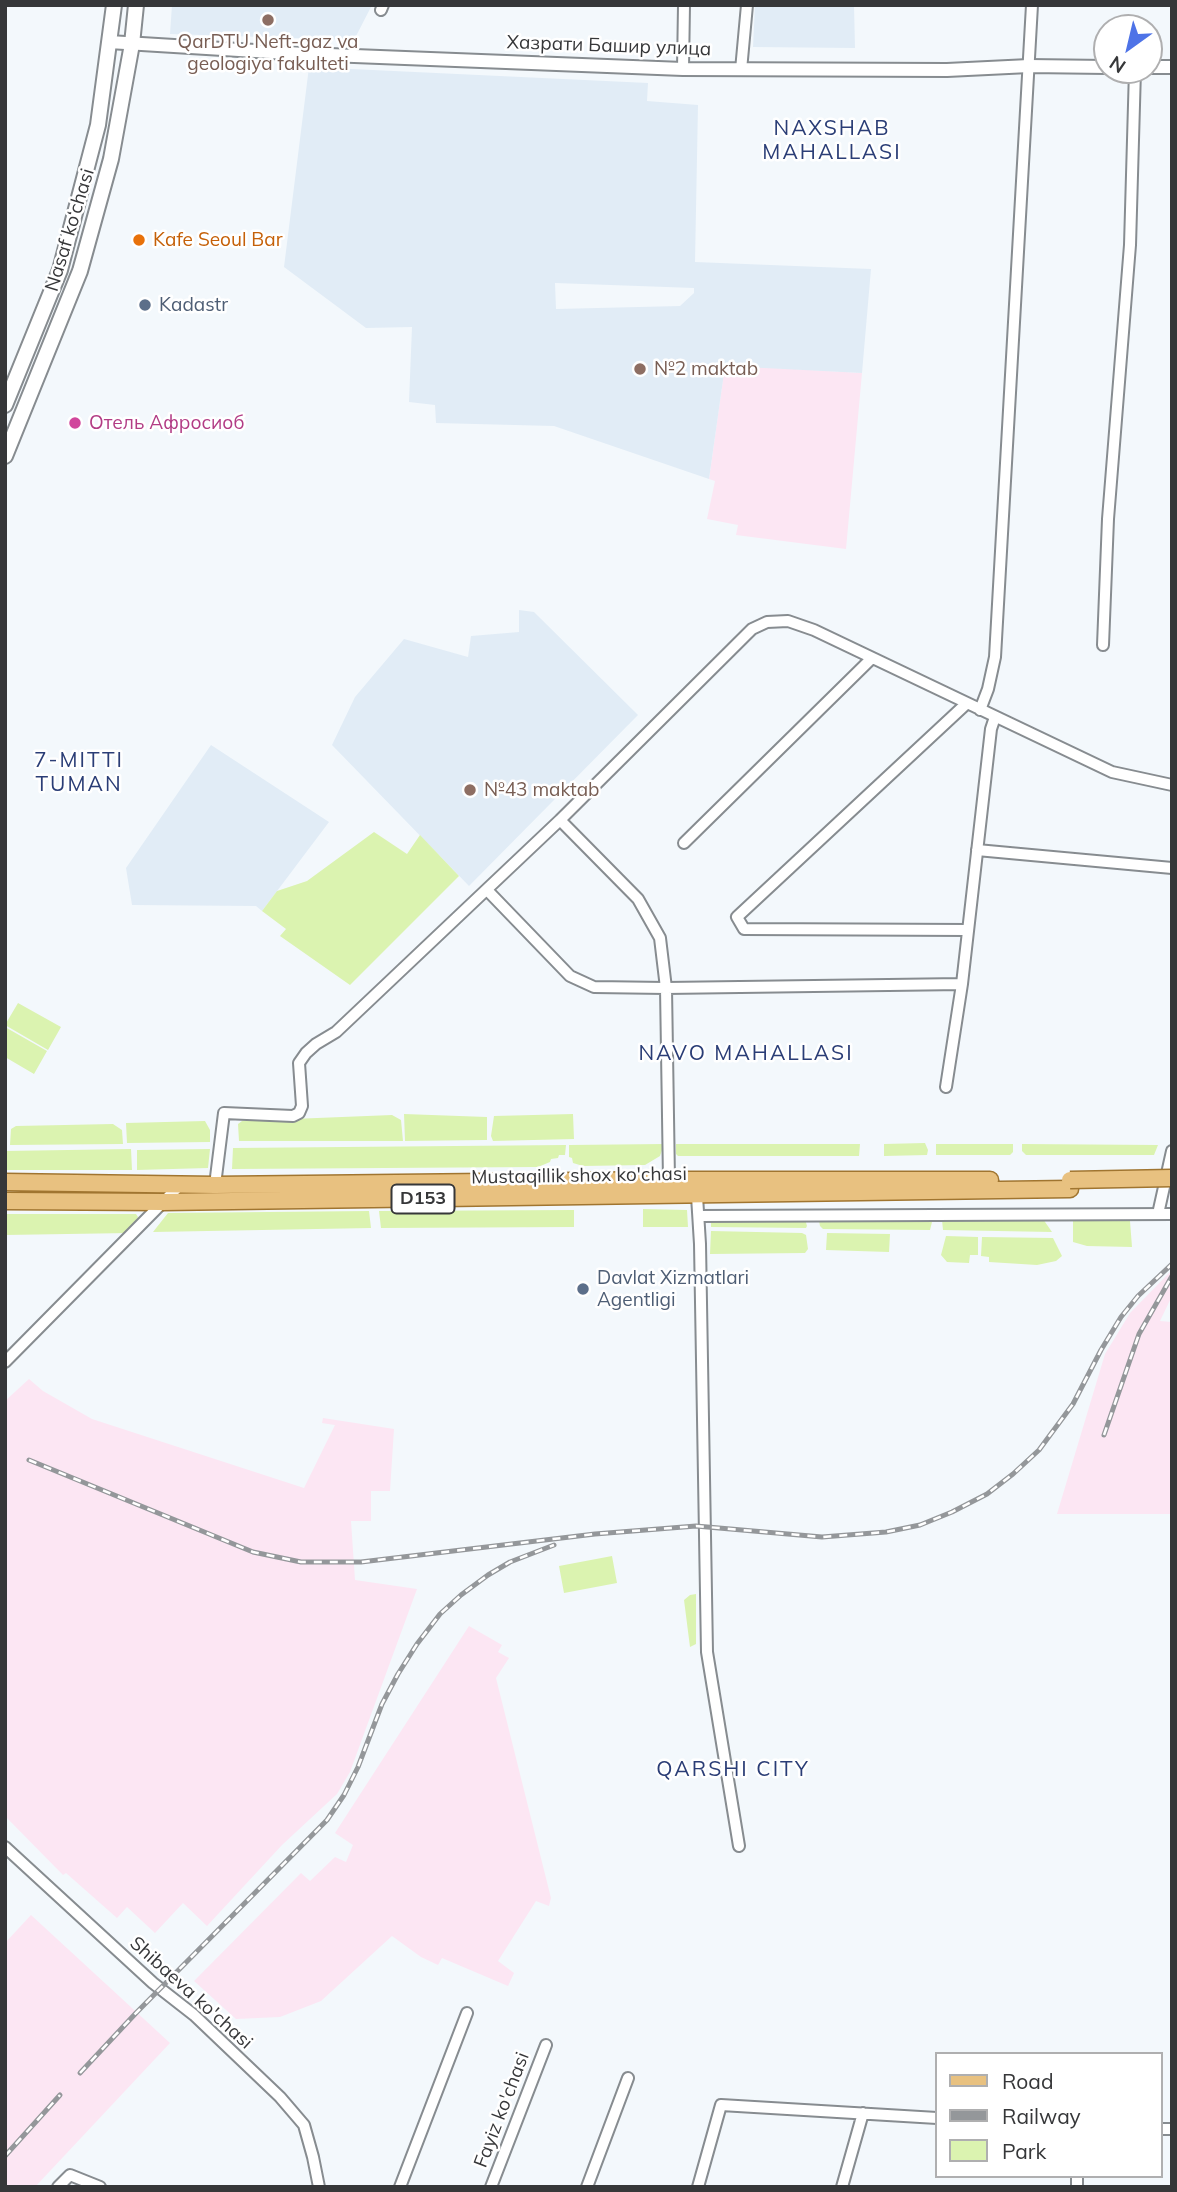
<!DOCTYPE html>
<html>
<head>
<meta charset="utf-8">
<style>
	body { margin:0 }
	#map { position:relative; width:1177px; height:2192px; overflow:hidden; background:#f3f8fc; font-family:Mulish,sans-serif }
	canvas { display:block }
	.frame { position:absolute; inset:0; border:7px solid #363739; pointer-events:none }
	.legend { position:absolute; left:935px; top:2052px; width:228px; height:126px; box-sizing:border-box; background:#fff; border:2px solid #afafb0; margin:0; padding:9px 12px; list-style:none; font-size:21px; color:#363739 }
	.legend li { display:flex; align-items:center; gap:14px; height:35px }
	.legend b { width:35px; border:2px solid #afafb0 }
	.north { position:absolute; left:1093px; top:14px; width:70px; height:70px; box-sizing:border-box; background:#fff; border:2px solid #afafb0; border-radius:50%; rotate:214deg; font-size:19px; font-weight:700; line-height:28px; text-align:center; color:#363739 }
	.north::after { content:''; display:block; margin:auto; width:24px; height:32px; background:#4e73e7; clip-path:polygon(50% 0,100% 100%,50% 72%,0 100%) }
</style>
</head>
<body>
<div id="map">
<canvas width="1177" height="2192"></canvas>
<div class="frame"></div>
<ul class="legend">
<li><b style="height:9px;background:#e8c180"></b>Road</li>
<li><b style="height:9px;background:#94979a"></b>Railway</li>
<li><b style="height:19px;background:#dbf3b0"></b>Park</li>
</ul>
<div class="north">N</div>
</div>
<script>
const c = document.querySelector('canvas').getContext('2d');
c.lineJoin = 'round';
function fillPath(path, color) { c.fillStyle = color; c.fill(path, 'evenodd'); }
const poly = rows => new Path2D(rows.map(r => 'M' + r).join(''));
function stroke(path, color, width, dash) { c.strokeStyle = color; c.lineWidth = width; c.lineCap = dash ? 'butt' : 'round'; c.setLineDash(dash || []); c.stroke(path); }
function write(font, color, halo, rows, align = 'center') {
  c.font = font + ' Mulish,sans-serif'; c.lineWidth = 5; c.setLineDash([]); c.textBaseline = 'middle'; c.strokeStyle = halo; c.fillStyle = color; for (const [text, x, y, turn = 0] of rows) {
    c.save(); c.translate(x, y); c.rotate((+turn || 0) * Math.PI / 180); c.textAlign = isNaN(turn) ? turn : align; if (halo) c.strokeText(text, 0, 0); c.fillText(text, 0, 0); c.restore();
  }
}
const industrial = poly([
	[725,365,862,373,846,549,736,535,738,525,707,519,715,481,709,479],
	[1172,1270,1172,1296,1160,1321,1172,1322,1172,1514,1057,1514,1105,1354,1130,1313],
	[29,1379,43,1391,92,1419,304,1488,335,1425,322,1423,323,1418,394,1429,390,1491,371,1491,371,1521,351,1521,355,1580,417,1589,350,1772,337,1794,282,1845,207,1926,183,1903,155,1933,127,1907,117,1918,66,1873,63,1875,5,1816,5,1401],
	[469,1626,502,1645,498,1652,509,1658,496,1678,551,1898,549,1906,536,1901,498,1961,514,1973,508,1986,442,1958,438,1965,421,1957,392,1936,321,2001,280,2017,236,2019,194,1981,301,1873,310,1881,335,1857,346,1862,353,1845,335,1833],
	[31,1915,170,2043,35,2187,5,2187,5,1943]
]);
const built = poly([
	[172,5,372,5,354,40,170,34],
	[755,5,854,5,855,48,753,47],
	[309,67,648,83,647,101,698,105,695,262,871,269,862,373,725,366,709,479,554,426,436,423,435,405,409,402,412,327,366,328,284,267],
	[555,283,694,288,694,293,680,306,556,309],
	[519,610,534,612,638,715,469,886,332,745,355,697,404,639,468,657,471,636,519,632],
	[211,745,329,822,262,911,256,906,132,905,126,868]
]);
const green = poly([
	[374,832,407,854,420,835,459,876,350,985,280,936,286,929,262,911,277,891,307,881],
	[18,1003,61,1027,48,1050,5,1025],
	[5,1027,47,1051,34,1074,5,1057],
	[404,1114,487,1117,487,1140,405,1141],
	[573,1114,574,1139,493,1141,491,1136,494,1116],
	[392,1115,401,1120,403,1141,239,1141,238,1124,242,1121],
	[205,1121,210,1130,210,1142,127,1143,126,1123],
	[113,1124,122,1130,123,1144,10,1145,11,1129,16,1126],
	[925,1143,928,1150,927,1155,884,1156,884,1144],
	[664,1144,660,1156,645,1165,583,1166,573,1163,572,1158,569,1157,569,1145],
	[676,1144,860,1144,859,1156,678,1156,676,1154],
	[936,1144,1013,1144,1013,1152,1010,1155,936,1155],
	[1022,1144,1158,1145,1154,1155,1026,1155,1022,1151],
	[566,1145,565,1155,559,1155,558,1158,551,1159,550,1162,538,1167,232,1169,233,1148],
	[131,1149,132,1170,5,1170,5,1151],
	[210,1149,208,1168,137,1170,137,1150],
	[643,1209,687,1210,688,1227,643,1227],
	[574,1210,574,1227,381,1228,379,1211],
	[369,1211,371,1228,153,1232,168,1213],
	[5,1214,136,1214,138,1217,130,1233,5,1235],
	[711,1219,805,1219,807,1226,806,1228,711,1227],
	[927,1219,932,1222,930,1230,823,1229,820,1226,819,1221],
	[1043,1219,1052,1232,943,1230,942,1220],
	[1073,1219,1130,1221,1132,1247,1087,1246,1073,1242],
	[711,1231,802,1233,806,1235,808,1249,805,1253,710,1254],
	[827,1233,890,1234,889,1252,826,1250],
	[946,1236,978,1237,978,1255,970,1255,969,1263,947,1262,941,1255],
	[982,1237,1053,1238,1062,1256,1056,1261,1037,1265,989,1262,989,1257,981,1256],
	[612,1556,617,1583,564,1593,559,1566],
	[696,1594,696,1644,690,1647,684,1600,690,1595]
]);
const minor = poly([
	[381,10,383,5],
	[683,69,684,5],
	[741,70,747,5],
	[1103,645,1108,519,1130,245,1135,70],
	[966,704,737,917,744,929,968,930],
	[980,710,988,689,995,657,1032,5],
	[560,820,638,899,660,938,666,988,669,1180],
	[684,843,871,659],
	[977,850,1172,868],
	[487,890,570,976,594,987,666,988,962,984],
	[946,1087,962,984,991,729,995,717],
	[215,1185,224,1113,293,1116,299,1113,302,1106,299,1063,306,1053,316,1044,336,1032,560,820,752,629,767,622,788,621,814,630,1112,772,1172,785],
	[697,1196,700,1244,707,1652,739,1846],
	[1158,1214,1172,1151],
	[699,1216,1172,1214],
	[5,1362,181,1184],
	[5,1847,153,1983,194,2015,280,2097,304,2125,313,2157,319,2187],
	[1161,2129,1172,2129],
	[58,2187,70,2175,100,2187],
	[400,2187,467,2013],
	[491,2187,546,2045],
	[587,2187,628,2078],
	[698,2187,721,2105,937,2118],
	[842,2187,863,2113],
	[1077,2187,1077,2176]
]);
const tertiary = poly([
	[109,42,304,54,683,69,947,70,1029,66,1107,67],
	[1149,67,1172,67]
]);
const secondary = poly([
	[5,405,60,270,98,125,114,5],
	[5,456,80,271,111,159,132,44,136,5]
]);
const primary = poly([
	[5,1182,215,1185,669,1180,990,1180],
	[5,1201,163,1202,1070,1189]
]);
const rail = poly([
	[1104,1435,1139,1334,1172,1276],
	[29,1460,253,1552,301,1562,361,1562,595,1534,696,1526,822,1537,886,1532,920,1525,952,1512,987,1494,1013,1474,1039,1450,1073,1404,1101,1350,1121,1317,1138,1296,1172,1264],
	[80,2073,136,2013,327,1820,344,1795,358,1767,382,1704,398,1674,417,1644,440,1614,461,1595,488,1575,510,1562,554,1545],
	[5,2156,60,2095]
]);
const primaryBridge = poly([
	[1070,1180,1172,1178]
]);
const markers = [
	[268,20,7,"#8d6e63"],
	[139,240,7,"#e8710a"],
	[145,305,7,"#5c6f8a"],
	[640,369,7,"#8d6e63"],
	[75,423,7,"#d1479c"],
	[470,790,7,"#8d6e63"],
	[583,1289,7,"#5c6f8a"]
];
const shields = [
	[423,1199,63]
];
const shieldNames = [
	["D153",423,1199]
];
const educationNames = [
	["QarDTU Neft-gaz va",268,42,"center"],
	["geologiya fakulteti",268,64,"center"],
	["№2 maktab",654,369],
	["№43 maktab",484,790]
];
const streetNames = [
	["Хазрати Башир улица",609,46,2],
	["Nasaf ko‘chasi",70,230,-73],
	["Mustaqillik shox ko'chasi",579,1176,-1],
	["Shibaeva ko'chasi",191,1993,42],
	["Fayiz ko'chasi",502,2110,-69]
];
const foodNames = [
	["Kafe Seoul Bar",153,240]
];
const serviceNames = [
	["Kadastr",159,305],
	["Davlat Xizmatlari",597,1278],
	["Agentligi",597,1300]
];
const hotelNames = [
	["Отель Афросиоб",89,423]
];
const neighbourhoodNames = [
	["NAXSHAB",832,129],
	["MAHALLASI",832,153],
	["7-MITTI",79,761],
	["TUMAN",79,785],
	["NAVO MAHALLASI",746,1054],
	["QARSHI CITY",733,1770]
];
fillPath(industrial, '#fce6f3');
fillPath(built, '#e1ecf6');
fillPath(green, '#dbf3b0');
stroke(minor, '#878c90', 14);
stroke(tertiary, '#878c90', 16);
stroke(secondary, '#878c90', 18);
stroke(primary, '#a07530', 19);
stroke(minor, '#fff', 10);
stroke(tertiary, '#fff', 12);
stroke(secondary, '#fff', 14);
stroke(primary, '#e8c180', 16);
stroke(rail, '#94979a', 5);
stroke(rail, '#fff', 2.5, [8]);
stroke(primaryBridge, '#a07530', 19, []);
stroke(primaryBridge, '#e8c180', 16);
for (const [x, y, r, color] of markers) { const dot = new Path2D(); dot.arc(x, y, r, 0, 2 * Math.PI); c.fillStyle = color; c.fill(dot); stroke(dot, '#fff', 2.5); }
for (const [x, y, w] of shields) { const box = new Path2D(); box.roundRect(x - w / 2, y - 14.5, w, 29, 5); c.fillStyle = '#fff'; c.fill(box); stroke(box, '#363739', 2); }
write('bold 18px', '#363739', null, shieldNames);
write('19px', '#785e54', '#fff', educationNames, 'left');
write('19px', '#363739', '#fff', streetNames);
write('19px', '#c56008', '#fff', foodNames, 'left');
write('19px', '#4e5e75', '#fff', serviceNames, 'left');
write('19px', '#b23c85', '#fff', hotelNames, 'left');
c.letterSpacing = '2px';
write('21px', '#2a3d76', '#fff', neighbourhoodNames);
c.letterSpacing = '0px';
</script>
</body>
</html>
